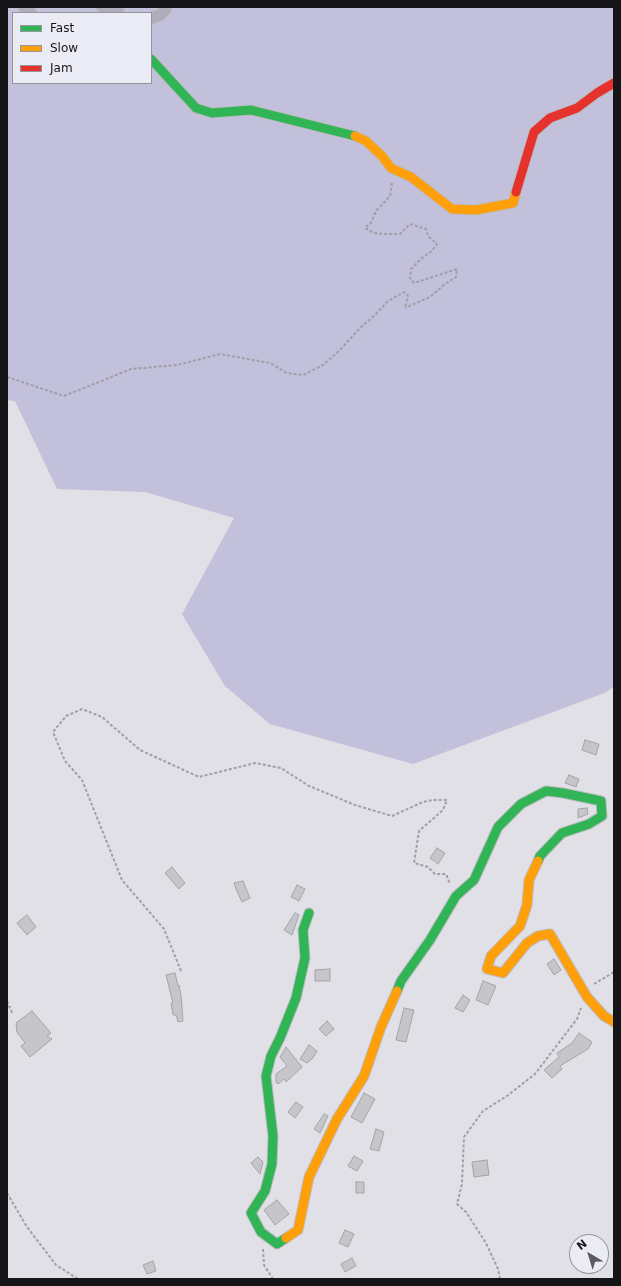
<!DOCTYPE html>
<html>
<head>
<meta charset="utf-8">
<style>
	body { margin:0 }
	#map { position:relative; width:621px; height:1286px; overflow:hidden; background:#e0e0e6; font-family:"DejaVu Sans",sans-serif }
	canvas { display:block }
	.frame { position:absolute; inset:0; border:8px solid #151518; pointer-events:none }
	.legend { position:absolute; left:12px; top:12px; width:140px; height:72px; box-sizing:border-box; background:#ebebf5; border:1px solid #95959d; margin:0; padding:5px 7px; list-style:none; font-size:12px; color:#151518 }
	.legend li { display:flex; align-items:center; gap:8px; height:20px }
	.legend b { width:20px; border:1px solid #95959d }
	.north { position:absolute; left:569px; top:1234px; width:40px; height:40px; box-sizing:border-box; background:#ebebf5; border:1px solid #95959d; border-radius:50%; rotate:322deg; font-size:11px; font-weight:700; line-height:16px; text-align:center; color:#151518 }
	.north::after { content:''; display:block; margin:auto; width:14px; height:18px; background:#5c5c60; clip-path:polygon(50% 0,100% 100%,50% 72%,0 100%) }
</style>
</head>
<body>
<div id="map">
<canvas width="621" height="1286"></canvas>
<div class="frame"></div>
<ul class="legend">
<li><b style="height:5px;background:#30b455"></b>Fast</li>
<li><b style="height:5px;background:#ff9f0a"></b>Slow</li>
<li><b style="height:5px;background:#e5322d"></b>Jam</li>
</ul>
<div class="north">N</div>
</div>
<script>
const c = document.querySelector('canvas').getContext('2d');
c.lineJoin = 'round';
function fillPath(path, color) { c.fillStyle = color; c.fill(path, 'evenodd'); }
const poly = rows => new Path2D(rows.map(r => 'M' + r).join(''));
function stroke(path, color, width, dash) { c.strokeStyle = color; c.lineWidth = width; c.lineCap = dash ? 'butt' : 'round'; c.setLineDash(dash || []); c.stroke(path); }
const forest = poly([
	[7,7,614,7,614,686,607,692,413,764,270,724,225,686,182,614,234,518,145,492,57,489,15,401,7,400],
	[13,13,151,13,151,83,13,83]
]);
const building = poly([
	[585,740,599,744,596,755,582,750,585,740],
	[569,775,579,779,576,787,565,783,569,775],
	[587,808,588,814,578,818,578,809,587,808],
	[437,848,445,853,438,864,430,858,437,848],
	[172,867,185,883,179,889,165,873,172,867],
	[243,881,250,898,242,902,236,889,234,883,243,881],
	[297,885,305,889,299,901,291,897,297,885],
	[295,913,299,915,292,935,284,930,295,913],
	[27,915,36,927,27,935,17,923,27,915],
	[554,959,561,970,554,975,547,964,554,959],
	[330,969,330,981,315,981,315,970,330,969],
	[175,973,178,986,179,985,181,995,183,1021,178,1022,176,1015,173,1015,171,1003,173,1003,166,975,175,973],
	[483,981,496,986,488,1005,476,1000,483,981],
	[463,995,470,1000,463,1012,455,1008,463,995],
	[404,1008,414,1010,406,1042,396,1040,404,1008],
	[32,1011,51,1033,47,1036,52,1039,30,1057,21,1046,25,1043,17,1032,16,1023,32,1011],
	[327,1021,334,1029,326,1036,319,1029,327,1021],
	[579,1033,592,1042,588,1049,560,1066,562,1069,552,1078,544,1070,559,1057,557,1053,572,1043,579,1033],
	[309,1045,317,1051,313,1058,307,1063,300,1059,309,1045],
	[286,1047,302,1067,286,1082,284,1079,278,1084,276,1082,276,1074,287,1066,280,1057,286,1047],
	[364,1093,375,1099,362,1123,351,1117,364,1093],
	[296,1102,303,1107,295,1118,288,1112,296,1102],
	[324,1114,328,1116,320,1133,314,1129,324,1114],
	[376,1129,384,1132,379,1151,370,1149,376,1129],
	[354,1156,363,1161,357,1171,348,1166,354,1156],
	[258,1157,263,1162,260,1174,251,1163,258,1157],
	[487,1160,489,1175,474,1177,472,1162,487,1160],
	[356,1182,364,1182,364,1193,356,1193,356,1182],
	[277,1200,289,1214,275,1225,264,1210,277,1200],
	[345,1230,354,1234,348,1247,339,1243,345,1230],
	[352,1258,356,1266,345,1272,341,1264,352,1258],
	[153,1261,156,1271,147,1274,143,1265,153,1261]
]);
const path = poly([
	[392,183,390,196,376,211,371,223,365,228,374,233,387,234,400,234,410,224,426,229,428,236,437,244,432,251,423,257,411,269,410,278,414,283,457,269,456,277,445,284,430,297,405,308],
	[7,377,64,396,131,369,177,365,220,354,270,363,287,373,303,375,323,365,339,351,360,328,376,314,388,301,404,292,408,296,405,308],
	[181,971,164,929,122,880,82,780,65,761,53,732,66,716,82,709,102,717,140,750,199,777,255,763,281,768,309,786,355,805,392,816,423,802,433,800,447,800,443,810,419,831,414,863,428,867,435,874,446,874,450,884],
	[594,984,614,972],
	[7,1001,12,1013],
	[7,1193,27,1227,56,1265,78,1279],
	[263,1249,264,1265,273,1279],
	[298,1279,317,1279],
	[500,1279,498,1269,486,1243,466,1212,457,1204,462,1184,464,1137,483,1111,507,1096,535,1074,577,1019,581,1008]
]);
const street = poly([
	[24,7,31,13],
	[102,7,119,13],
	[151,18,160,15,166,9,166,7]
]);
const fast = poly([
	[151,59,196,108,212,113,251,110,355,136],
	[397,991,401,981,430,940,456,896,474,880,498,827,521,804,546,791,563,793,601,801,602,816,589,824,562,833,540,856,538,861],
	[286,1238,277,1244,261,1232,251,1213,265,1191,272,1164,273,1136,266,1076,271,1056,280,1038,296,998,305,958,303,930,309,913]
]);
const slow = poly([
	[355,136,366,141,382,156,391,168,411,177,452,209,476,210,513,203,516,192],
	[538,861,529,880,527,905,520,926,491,956,487,969,503,973,527,943,538,936,550,934,587,997,604,1016,614,1022],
	[286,1238,298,1230,309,1177,337,1119,364,1076,381,1027,397,991]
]);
const jam = poly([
	[516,192,534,132,550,118,577,108,597,93,614,83]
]);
fillPath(forest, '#c2c0da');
fillPath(building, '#c6c6ca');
stroke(building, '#a4a4a8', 1);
stroke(street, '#bcbcc0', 13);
stroke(fast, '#bcbcc0', 11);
stroke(slow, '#bcbcc0', 11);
stroke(jam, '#bcbcc0', 11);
stroke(path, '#9f9fa8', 2, [3, 2]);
stroke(street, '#aeadba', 11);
stroke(fast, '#30b455', 9);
stroke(slow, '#ff9f0a', 9);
stroke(jam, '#e5322d', 9);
</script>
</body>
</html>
